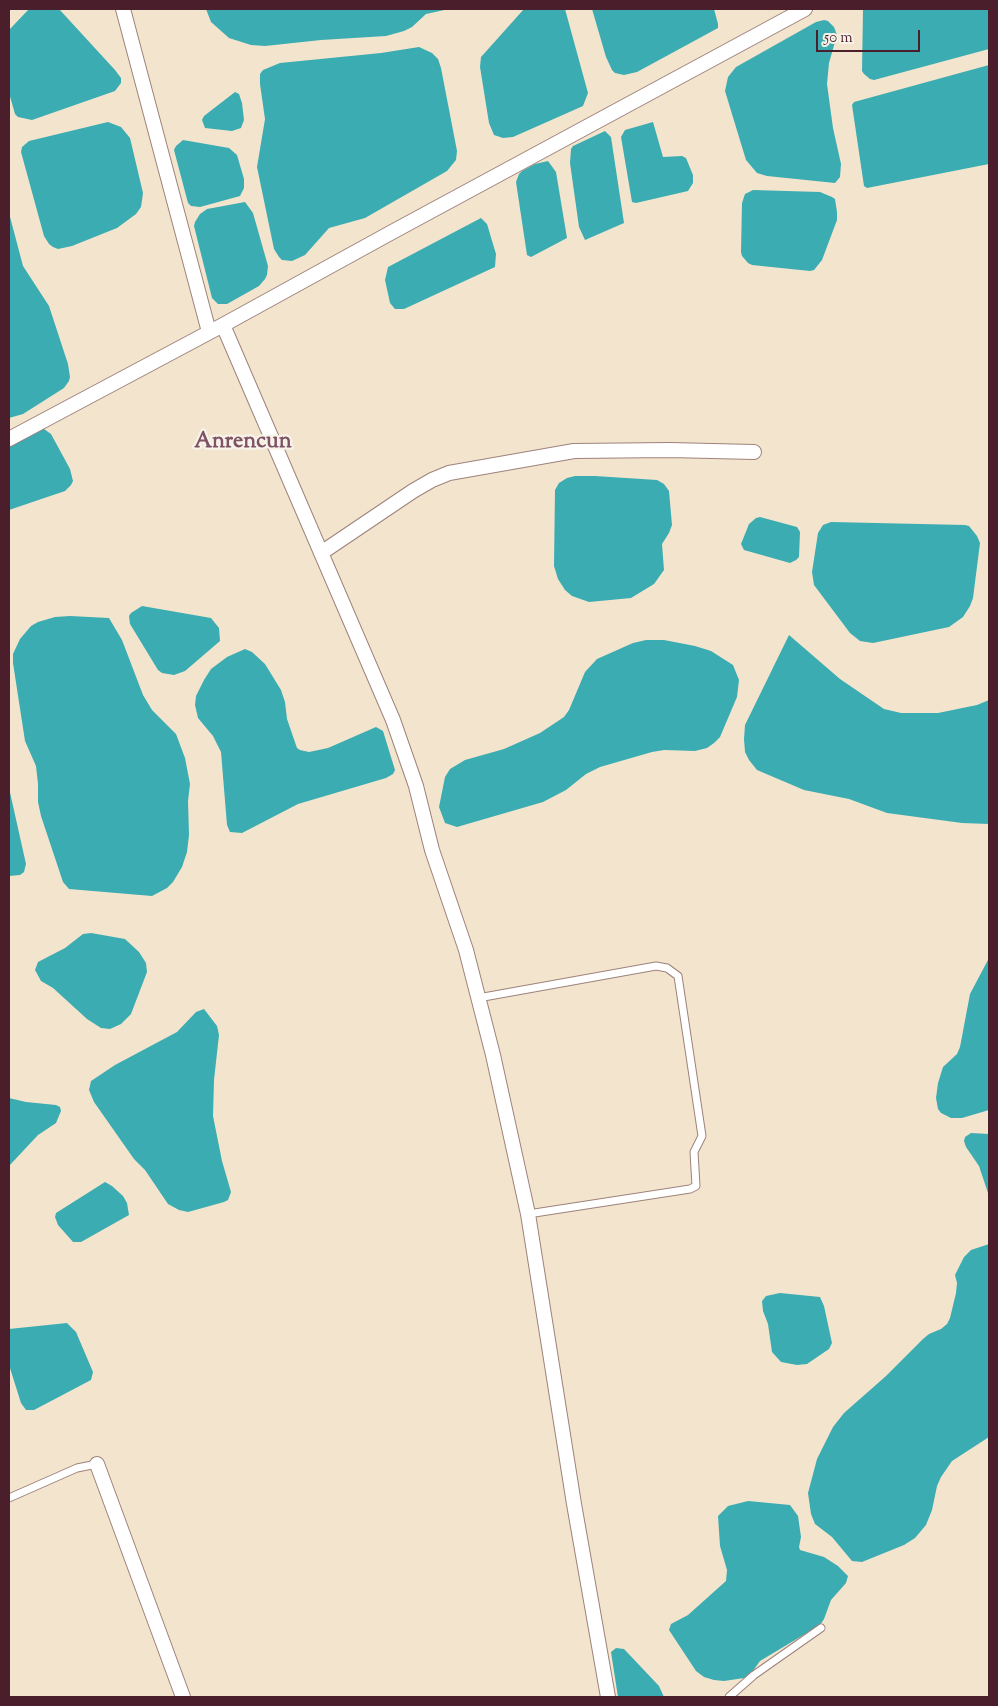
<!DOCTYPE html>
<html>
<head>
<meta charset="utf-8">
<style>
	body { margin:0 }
	#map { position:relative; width:998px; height:1706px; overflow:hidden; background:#f3e5cd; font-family:"Sorts Mill Goudy",serif }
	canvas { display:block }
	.frame { position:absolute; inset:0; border:10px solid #4a1f2b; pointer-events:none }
	.scale { position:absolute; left:816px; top:30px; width:104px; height:22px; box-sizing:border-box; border:2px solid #4a1f2b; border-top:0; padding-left:6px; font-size:15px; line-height:18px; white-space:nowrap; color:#4a1f2b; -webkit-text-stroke:4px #f7f3e8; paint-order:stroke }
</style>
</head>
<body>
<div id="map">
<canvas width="998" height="1706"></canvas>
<div class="frame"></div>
<div class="scale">50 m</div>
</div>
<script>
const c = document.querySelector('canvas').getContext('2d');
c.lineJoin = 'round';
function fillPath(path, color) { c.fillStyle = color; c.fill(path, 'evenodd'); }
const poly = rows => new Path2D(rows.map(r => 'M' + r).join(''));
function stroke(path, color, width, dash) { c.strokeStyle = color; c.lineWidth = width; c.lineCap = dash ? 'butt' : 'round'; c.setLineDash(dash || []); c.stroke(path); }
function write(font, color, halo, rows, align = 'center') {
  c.font = font + ' "Sorts Mill Goudy",serif'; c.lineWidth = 4.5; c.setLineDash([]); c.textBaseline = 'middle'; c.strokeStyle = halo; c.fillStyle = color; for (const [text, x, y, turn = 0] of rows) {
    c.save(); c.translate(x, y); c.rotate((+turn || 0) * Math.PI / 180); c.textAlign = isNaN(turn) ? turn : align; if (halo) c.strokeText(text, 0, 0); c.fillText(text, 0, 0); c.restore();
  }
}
const water = poly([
	[29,9,59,9,115,70,121,78,121,83,115,91,32,120,18,117,15,114,9,93,9,30],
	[206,9,449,9,426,14,412,27,404,31,386,36,321,40,265,46,251,45,229,38,211,22],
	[524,9,565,9,588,93,583,106,513,137,503,138,494,135,489,123,480,67,481,57],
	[592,9,714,9,718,24,718,28,637,72,624,75,615,73,612,70,606,57],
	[863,9,989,9,989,49,874,80,870,79,864,74,862,71],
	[824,20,828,21,834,27,837,35,829,63,827,84,833,128,841,164,840,177,835,183,767,176,757,173,746,160,725,91,728,77,736,67,816,22],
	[419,47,432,53,438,59,441,68,457,151,456,160,447,171,365,218,329,228,305,255,292,261,282,260,279,257,274,249,257,167,265,119,260,84,260,74,263,70,280,63,381,53],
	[989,65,989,164,867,188,864,186,852,105,854,102],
	[235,92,239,94,242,103,244,120,241,128,232,131,205,128,202,120,204,116],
	[108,122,121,127,130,138,143,193,141,207,136,214,117,228,72,246,58,249,53,247,49,244,44,236,21,152,22,147,29,141],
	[653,122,663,157,682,156,686,158,693,175,693,183,688,191,636,203,632,202,621,137,625,130],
	[605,131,611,137,624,223,585,240,579,227,570,163,571,149,573,146],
	[183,140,229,148,237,155,244,179,244,188,240,196,200,207,191,206,188,203,174,150,176,146],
	[548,161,556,172,567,238,531,257,527,255,516,182,519,174,522,171,535,164],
	[753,190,820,192,832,197,835,199,837,212,837,220,822,260,814,270,810,271,752,265,748,263,742,256,741,252,742,203,745,194],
	[245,202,253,213,268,266,267,275,265,279,259,286,227,304,218,304,212,298,194,226,195,222,200,214,207,209],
	[9,213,23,266,49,306,68,364,70,377,69,381,64,388,23,414,9,418],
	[481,218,487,224,496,254,495,267,404,309,395,309,390,303,385,280,388,267],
	[40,428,44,429,51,434,70,469,73,481,71,485,65,491,9,510,9,444],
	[575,476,595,476,657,480,664,484,669,491,672,525,669,533,662,544,664,570,654,584,631,598,589,602,572,596,565,590,558,579,554,566,555,490,559,483,567,478],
	[760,517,797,527,800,532,799,557,796,560,790,563,744,550,741,544,749,524,756,518],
	[831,522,965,525,969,526,977,536,980,543,973,598,970,606,963,617,949,627,873,643,860,641,850,633,814,585,812,572,818,533,823,525],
	[142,606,211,618,219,628,220,641,185,671,174,675,162,673,158,670,130,624,129,616,131,613],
	[70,616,109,618,122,640,143,695,152,710,176,734,185,758,190,784,188,801,189,835,187,852,182,867,173,882,167,888,152,896,69,889,63,882,41,816,38,802,38,784,36,766,25,741,13,663,13,654,20,639,31,626,38,622,55,617],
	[789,635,840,679,884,709,901,713,938,713,977,705,989,700,989,824,962,823,887,813,849,799,804,790,757,770,749,760,745,752,744,739,745,725],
	[646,640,664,640,695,646,711,651,733,665,739,680,737,697,720,737,714,743,707,748,695,751,664,750,652,752,600,767,586,774,566,790,543,802,457,827,445,823,439,807,445,777,450,769,465,760,504,749,540,733,564,717,569,710,585,672,597,659,633,643],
	[245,649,252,652,265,664,281,690,285,702,287,719,297,748,300,750,309,752,328,748,376,727,383,731,395,770,393,774,386,778,298,804,242,833,230,832,227,825,221,752,213,736,198,718,195,705,196,696,204,680,211,669,227,657],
	[9,788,26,864,24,872,20,875,9,876],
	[91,933,125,939,139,952,146,963,147,972,131,1014,121,1024,110,1029,101,1028,87,1019,53,988,41,981,35,970,38,962,65,948,83,934],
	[989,958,989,1110,962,1118,951,1118,941,1113,938,1109,936,1098,938,1083,943,1067,957,1054,960,1047,970,994],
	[204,1009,217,1026,219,1035,214,1080,213,1116,222,1161,231,1192,228,1200,224,1202,188,1212,179,1210,168,1204,145,1170,134,1159,94,1102,89,1090,91,1081,115,1065,177,1032,196,1012],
	[9,1098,26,1102,56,1105,60,1107,61,1111,56,1123,38,1135,9,1166],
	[971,1133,989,1134,989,1196,979,1166,966,1147,964,1141,965,1137],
	[105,1182,112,1186,123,1196,127,1203,129,1215,81,1242,73,1242,58,1225,55,1217,56,1213],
	[989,1244,989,1437,952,1461,941,1477,937,1486,932,1510,926,1525,915,1538,904,1545,862,1562,852,1561,832,1537,815,1524,811,1514,808,1493,817,1459,833,1427,844,1413,886,1376,923,1339,929,1334,941,1329,947,1324,950,1318,956,1293,957,1283,955,1275,964,1257,971,1250],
	[780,1293,820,1297,824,1306,832,1343,829,1349,807,1364,797,1365,781,1362,772,1352,768,1324,763,1311,762,1301,766,1296],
	[67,1323,76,1332,93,1372,91,1380,34,1410,26,1410,21,1403,9,1365,9,1329],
	[748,1501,790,1505,798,1516,801,1537,799,1547,800,1550,824,1557,838,1566,848,1576,846,1583,831,1600,824,1619,820,1625,760,1661,750,1675,744,1678,724,1681,714,1680,704,1677,696,1671,669,1630,671,1624,688,1615,726,1581,727,1570,720,1546,718,1516,728,1506],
	[616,1648,624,1649,659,1686,664,1697,618,1697,611,1652]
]);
const service = poly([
	[478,998,656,966,667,968,678,976,702,1136,694,1152,696,1186,690,1189,528,1214],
	[9,1498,77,1468,97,1464],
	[729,1697,754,1675,821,1628]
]);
const minor = poly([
	[123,9,209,332],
	[223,325,393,720,416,786,432,850,466,950,493,1055,528,1214,574,1504,608,1697],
	[9,439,223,325,394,231,805,9],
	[321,553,413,491,432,480,449,473,574,451,670,450,754,452],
	[97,1464,183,1697]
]);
const quarterNames = [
	["Anrencun",243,443]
];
fillPath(water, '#3aacb2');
stroke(service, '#9e827c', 9);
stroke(minor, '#9e827c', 16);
stroke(service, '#fff', 7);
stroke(minor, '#fff', 14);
write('bold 22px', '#7f5265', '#f7f3e8', quarterNames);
</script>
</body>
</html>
